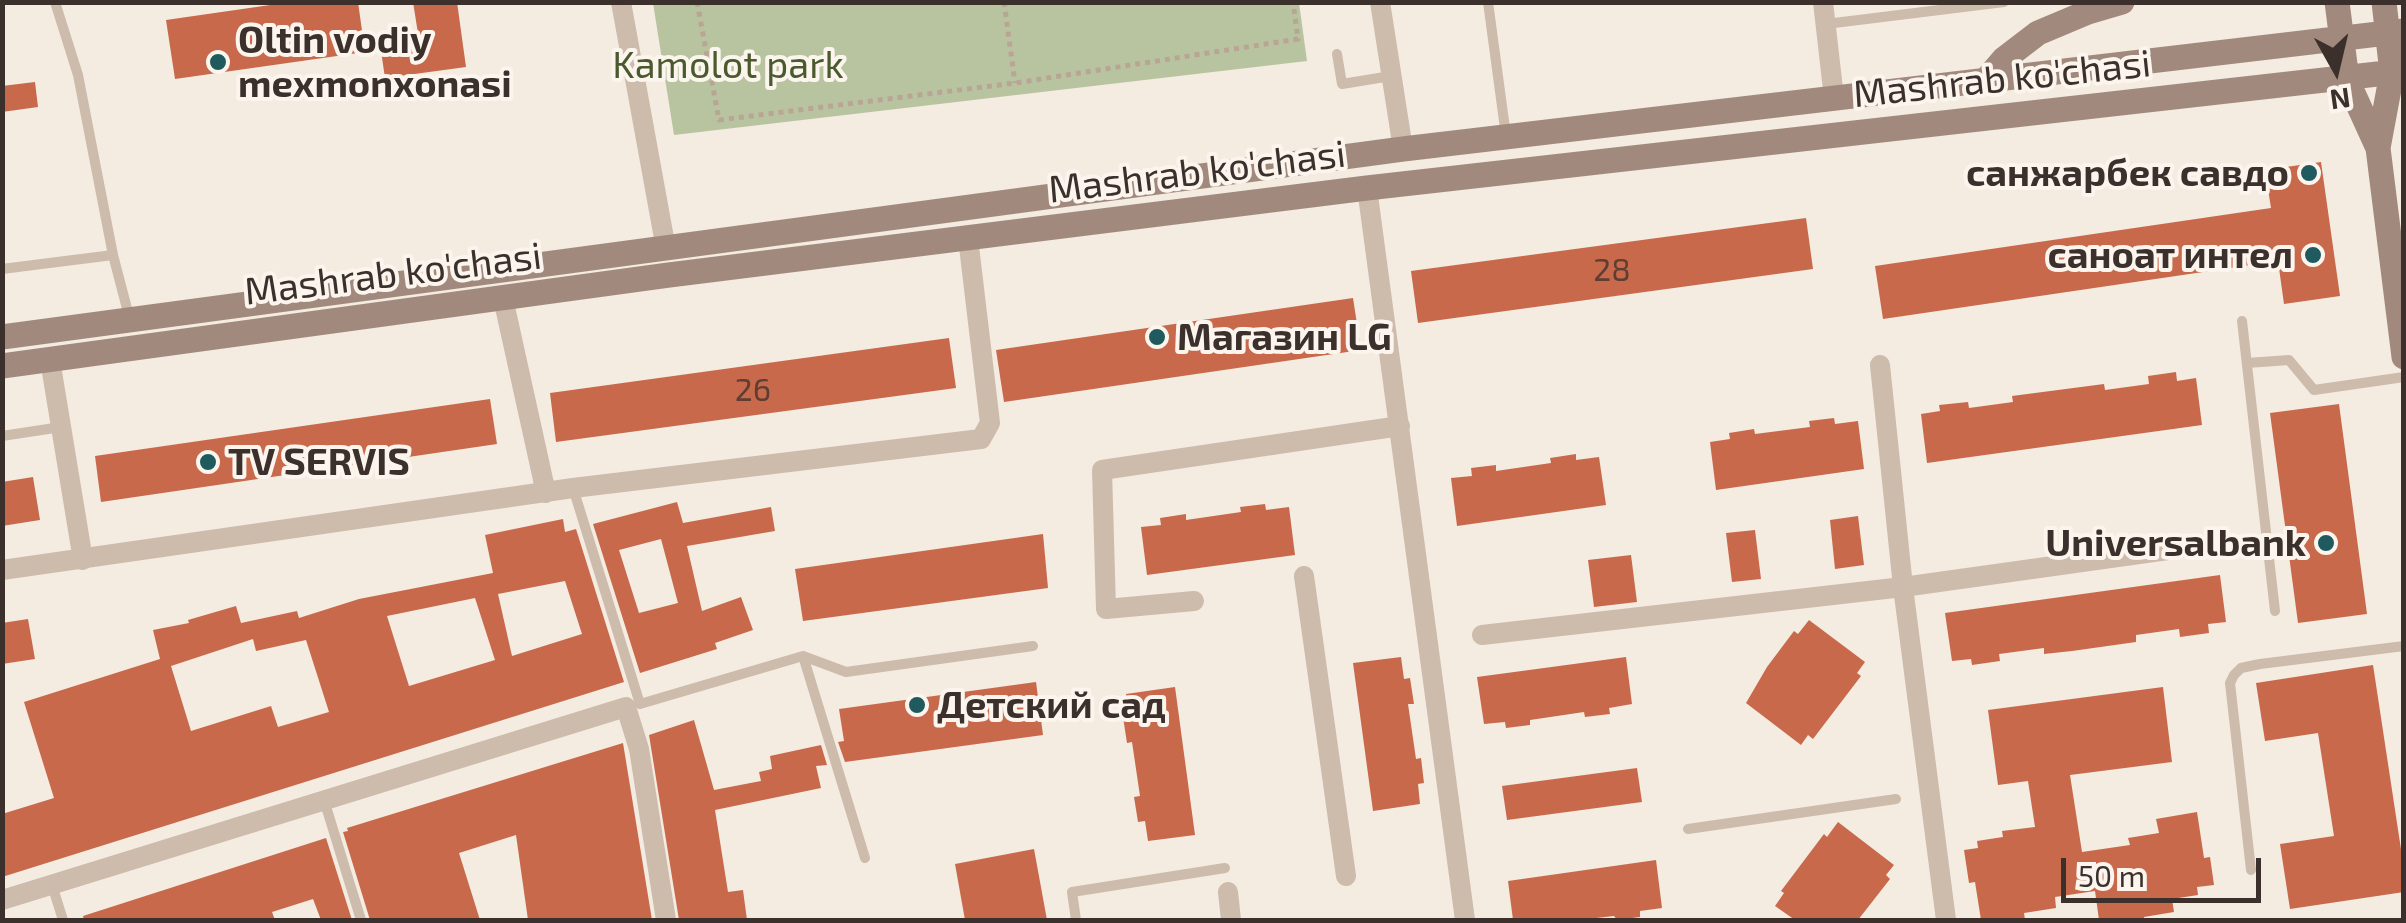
<!DOCTYPE html>
<html>
<head>
<meta charset="utf-8">
<style>
	body { margin:0 }
	#map { position:relative; width:2406px; height:923px; overflow:hidden; background:#f4ebe1; font-family:"Exo 2",sans-serif }
	canvas { display:block }
	.frame { position:absolute; inset:0; border:5px solid #3b302b; pointer-events:none }
	.north { position:absolute; left:2286px; top:20px; width:100px; height:100px; -webkit-text-stroke:8px #fbf5ee; paint-order:stroke; rotate:172deg; font-size:28px; font-weight:700; line-height:40px; text-align:center; color:#3b302b }
	.north::after { content:''; display:block; margin:auto; width:35px; height:45px; background:#3b302b; clip-path:polygon(50% 0,100% 100%,50% 72%,0 100%) }
	.scale { position:absolute; left:2061px; top:858px; width:200px; height:45px; box-sizing:border-box; border:5px solid #3b302b; border-top:0; padding-left:12px; font-size:30px; line-height:35px; white-space:nowrap; color:#3b302b; -webkit-text-stroke:8px #fbf5ee; paint-order:stroke }
</style>
</head>
<body>
<div id="map">
<canvas width="2406" height="923"></canvas>
<div class="frame"></div>
<div class="north">N</div>
<div class="scale">50 m</div>
</div>
<script>
const c = document.querySelector('canvas').getContext('2d');
c.lineJoin = 'round';
function fillPath(path, color) { c.fillStyle = color; c.fill(path, 'evenodd'); }
const poly = rows => new Path2D(rows.map(r => 'M' + r).join(''));
function stroke(path, color, width, dash) { c.strokeStyle = color; c.lineWidth = width; c.lineCap = dash ? 'butt' : 'round'; c.setLineDash(dash || []); c.stroke(path); }
function write(font, color, halo, rows, align = 'center') {
  c.font = font + ' "Exo 2",sans-serif'; c.lineWidth = 8; c.setLineDash([]); c.textBaseline = 'middle'; c.strokeStyle = halo; c.fillStyle = color; for (const [text, x, y, turn = 0] of rows) {
    c.save(); c.translate(x, y); c.rotate((+turn || 0) * Math.PI / 180); c.textAlign = isNaN(turn) ? turn : align; if (halo) c.strokeText(text, 0, 0); c.fillText(text, 0, 0); c.restore();
  }
}
const green = poly([
	[653,3,1299,3,1307,61,674,135]
]);
const building = poly([
	[291,2,358,2,365,52,175,79,166,20],
	[413,2,457,2,466,67,385,78,381,51,420,46],
	[35,82,38,107,2,112,2,86],
	[2321,162,2340,296,2284,304,2278,261,1883,319,1875,266,2271,208,2265,170],
	[1806,218,1813,269,1418,323,1411,271],
	[1353,298,1361,350,1004,402,996,350],
	[949,338,956,388,556,442,550,393],
	[2176,372,2177,381,2196,378,2202,425,1927,463,1921,414,1940,411,1939,405,1968,402,1969,408,2013,402,2012,396,2104,384,2105,390,2149,384,2148,376],
	[490,399,497,444,101,502,95,456],
	[2339,404,2367,614,2298,623,2270,413],
	[1834,418,1835,424,1858,421,1864,469,1716,490,1710,442,1730,439,1729,433,1754,429,1755,434,1810,427,1809,421],
	[1576,454,1576,460,1599,457,1606,505,1457,526,1451,478,1472,476,1471,468,1496,465,1496,471,1551,463,1550,458],
	[33,477,40,520,2,526,2,482],
	[677,502,683,523,771,507,775,531,687,546,702,611,741,597,753,630,715,643,717,649,640,673,593,524],
	[661,539,678,603,639,613,619,550],
	[1265,504,1266,510,1289,507,1295,555,1147,575,1141,527,1161,525,1160,518,1186,514,1186,520,1241,512,1240,507],
	[1858,516,1864,565,1835,569,1830,520],
	[563,519,565,532,576,529,624,682,2,877,2,814,54,798,24,702,160,659,153,630,189,623,188,620,236,606,241,623,297,611,299,618,359,599,493,573,485,535],
	[565,581,582,634,512,656,498,594],
	[475,598,495,660,409,686,387,616],
	[253,639,256,651,306,640,329,712,278,727,271,706,191,731,171,666],
	[1755,530,1761,579,1732,582,1726,533],
	[1043,534,1048,588,803,621,795,569],
	[1631,555,1637,602,1594,607,1588,560],
	[2220,575,2226,622,2208,624,2209,633,2180,637,2179,629,2136,635,2136,642,2072,651,2044,654,2044,648,1999,654,2000,661,1972,665,1971,659,1952,661,1945,613],
	[28,619,35,659,2,664,2,623],
	[1809,620,1865,662,1857,673,1861,676,1813,739,1808,735,1801,745,1746,703,1767,667,1794,631,1798,634],
	[1401,657,1404,679,1410,678,1414,704,1408,704,1416,759,1421,758,1424,783,1418,784,1420,804,1373,811,1353,663],
	[1626,657,1632,704,1609,708,1610,714,1585,717,1584,712,1530,720,1530,725,1506,728,1505,722,1484,724,1477,677],
	[2373,665,2404,869,2404,892,2290,909,2280,844,2334,836,2318,733,2265,741,2256,683],
	[1036,682,1043,735,845,762,838,742,844,741,839,709],
	[1175,687,1195,835,1148,841,1145,821,1138,822,1134,797,1140,796,1132,742,1127,743,1123,717,1130,717,1126,694],
	[2163,687,2172,762,2070,775,2082,852,2130,845,2128,838,2159,833,2156,819,2197,812,2204,858,2210,857,2214,885,2197,887,2198,895,2172,899,2174,912,2144,917,2144,920,2099,920,2095,891,2055,897,2056,908,2024,913,2025,920,1981,920,1975,882,1969,883,1964,850,1978,848,1977,841,2003,837,2002,831,2035,827,2028,781,1998,785,1988,710],
	[694,720,714,790,761,781,759,772,772,769,770,756,821,745,827,765,816,766,821,788,715,810,728,892,743,890,747,920,679,920,649,735],
	[623,743,652,920,528,920,516,835,459,853,480,920,370,920,343,832,348,831,347,828],
	[1637,768,1642,802,1507,820,1502,786],
	[1838,822,1894,865,1886,875,1890,879,1858,920,1795,920,1775,906,1784,893,1781,891,1824,834,1827,837],
	[326,838,352,920,321,920,313,899,272,912,275,920,84,920,83,916],
	[1034,849,1047,920,965,920,955,864],
	[1656,860,1662,908,1640,911,1640,917,1617,920,1614,916,1579,920,1513,920,1508,881]
]);
const path = poly([
	[697,2,719,120,1015,83,1298,39,1293,2],
	[1004,2,1015,83]
]);
const service = poly([
	[55,2,78,75,113,255,130,320],
	[1488,2,1506,136],
	[1826,24,2004,2],
	[1337,54,1342,84,1391,76],
	[2,269,113,255],
	[2242,321,2275,611],
	[2247,363,2289,360,2314,390,2404,377],
	[2,436,61,427],
	[573,488,640,704,803,656,865,858],
	[803,656,846,672,1033,646],
	[324,800,361,920],
	[1688,829,1896,799],
	[2251,870,2230,683,2234,675,2241,668,2260,664,2404,646],
	[52,885,63,920],
	[1076,920,1072,892,1225,868]
]);
const minor = poly([
	[621,2,666,249],
	[1380,2,1403,149],
	[1823,2,1834,98],
	[1367,188,1465,920],
	[503,298,546,493],
	[50,360,83,560],
	[2,570,573,488,981,439,990,423,968,238],
	[1304,576,1346,876],
	[1194,601,1106,609,1102,470,1400,426],
	[1482,635,1903,587,1880,365],
	[1228,892,1231,920],
	[2,900,626,707,639,749,666,920],
	[1946,920,1903,587,2218,543]
]);
const secondary = poly([
	[2337,2,2347,80,2378,148],
	[2384,2,2392,73,2378,148,2404,357],
	[1986,80,2004,59,2038,33,2088,12,2122,2],
	[2,337,1403,149,2404,31],
	[2,366,669,275,1367,188,2404,71]
]);
const markers = [
	[218,62,10,"#1f5a5e"],
	[2309,173,10,"#1f5a5e"],
	[2313,255,10,"#1f5a5e"],
	[1157,337,10,"#1f5a5e"],
	[208,462,10,"#1f5a5e"],
	[2326,543,10,"#1f5a5e"],
	[917,705,10,"#1f5a5e"]
];
const numberNames = [
	["28",1612,270],
	["26",753,390]
];
const poiNames = [
	["Oltin vodiy",238,40],
	["mexmonxonasi",238,84],
	["санжарбек савдо",2289,173,"right"],
	["саноат интел",2293,255,"right"],
	["Магазин LG",1177,337],
	["TV SERVIS",228,462],
	["Universalbank",2306,543,"right"],
	["Детский сад",937,705]
];
const parkNames = [
	["Kamolot park",728,65]
];
const streetNames = [
	["Mashrab ko'chasi",2002,79,-6],
	["Mashrab ko'chasi",1197,172,-7],
	["Mashrab ko'chasi",393,274,-7]
];
fillPath(green, '#b8c4a0');
fillPath(building, '#c8694b');
stroke(path, '#b9a596', 5, [5, 5]);
stroke(service, '#cdbbac', 10);
stroke(minor, '#cdbbac', 20);
stroke(secondary, '#a18a7d', 25);
for (const [x, y, r, color] of markers) { const dot = new Path2D(); dot.arc(x, y, r, 0, 2 * Math.PI); c.fillStyle = color; c.fill(dot); stroke(dot, '#fbf5ee', 4); }
write('32px', '#5e3e33', null, numberNames);
write('bold 38px', '#3b302b', '#fbf5ee', poiNames, 'left');
write('38px', '#4a5a2e', '#fbf5ee', parkNames);
write('38px', '#3b302b', '#fbf5ee', streetNames);
</script>
</body>
</html>
